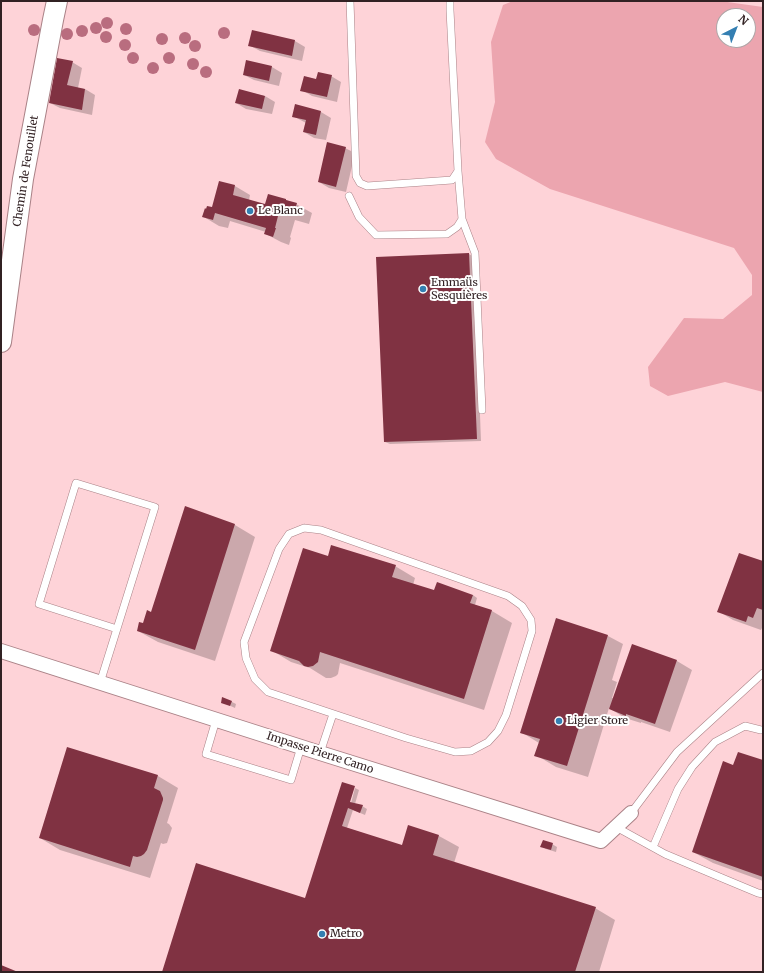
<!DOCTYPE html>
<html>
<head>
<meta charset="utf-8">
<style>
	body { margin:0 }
	#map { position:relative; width:764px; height:973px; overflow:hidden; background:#fed3d8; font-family:Merriweather,serif }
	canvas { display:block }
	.frame { position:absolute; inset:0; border:2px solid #312123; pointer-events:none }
	.north { position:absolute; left:716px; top:8px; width:40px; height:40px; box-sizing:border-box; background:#fff; border:1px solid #ada6a7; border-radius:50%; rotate:42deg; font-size:11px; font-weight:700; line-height:16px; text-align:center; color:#312123 }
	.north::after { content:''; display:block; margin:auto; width:14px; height:18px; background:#347fb2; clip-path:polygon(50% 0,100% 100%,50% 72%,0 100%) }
</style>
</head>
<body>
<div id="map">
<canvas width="764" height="973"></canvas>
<div class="frame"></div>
<div class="north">N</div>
</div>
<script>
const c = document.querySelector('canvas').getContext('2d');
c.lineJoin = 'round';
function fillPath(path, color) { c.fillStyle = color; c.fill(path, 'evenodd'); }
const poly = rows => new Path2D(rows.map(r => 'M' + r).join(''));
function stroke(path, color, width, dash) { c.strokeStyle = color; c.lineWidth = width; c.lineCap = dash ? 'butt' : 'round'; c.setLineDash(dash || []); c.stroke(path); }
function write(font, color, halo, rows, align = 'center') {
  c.font = font + ' Merriweather,serif'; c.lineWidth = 4; c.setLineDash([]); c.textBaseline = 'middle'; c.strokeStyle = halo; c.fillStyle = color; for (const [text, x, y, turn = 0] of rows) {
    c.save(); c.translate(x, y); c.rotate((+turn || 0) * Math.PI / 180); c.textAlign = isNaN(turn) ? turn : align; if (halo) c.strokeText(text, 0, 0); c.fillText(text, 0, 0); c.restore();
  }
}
const green = poly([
	[513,1,720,1,763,7,763,392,725,382,668,396,650,386,648,367,684,318,723,319,752,295,752,275,734,248,550,189,496,159,485,142,495,102,491,42,503,5],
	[724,16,748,16,748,40,724,40]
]);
const shadow = poly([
	[253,32,295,41,305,47,302,61,260,51,249,45],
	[72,62,82,68,78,88,85,89,95,95,92,115,60,108,50,103],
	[247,62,272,67,282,73,279,86,254,80,244,75],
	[331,76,341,82,337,102,312,96,302,90,317,81],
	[239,90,265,96,275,102,272,114,246,109,236,103],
	[296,106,321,112,331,118,326,140,314,138,304,132,306,123,293,116],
	[345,148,355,153,346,192,329,188,319,182],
	[220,182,235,186,250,195,249,200,266,205,286,200,296,204,312,213,309,224,295,220,290,237,291,238,289,245,281,242,266,234,266,232,230,221,228,228,219,226,204,217,213,208],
	[469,254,474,257,481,441,390,444,385,442],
	[186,507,235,525,255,537,215,661,158,642,138,631,152,613],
	[328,558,395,566,415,578,413,585,438,593,473,595,477,598,475,605,492,611,512,623,484,710,340,663,338,674,336,676,331,678,326,678,310,668,291,662,271,650],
	[763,562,763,626,761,630,733,620,718,611],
	[556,619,608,636,623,644,612,680,617,682,612,698,614,698,633,645,677,661,692,670,670,732,641,722,641,723,625,718,609,708,588,777,556,767,536,755,539,743,521,732],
	[222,702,232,702,236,704,235,708],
	[68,748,158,776,178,788,167,823,169,824,172,828,167,843,163,844,161,843,150,878,60,850,40,838],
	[763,761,763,881,713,863,693,852,738,768],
	[355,788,359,790,355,804,362,806,367,809,365,815,353,810,347,828,402,846,409,826,439,836,459,847,454,863,595,908,615,920,599,972,163,972,305,899,348,806,350,807],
	[552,844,557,847,556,852,546,849,541,846]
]);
const building = poly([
	[252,30,295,40,292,56,248,46],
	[57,58,73,61,67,85,85,89,82,110,49,103],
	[246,60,272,66,269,81,243,75],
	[318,72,332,75,327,97,300,91,304,76,316,79],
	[239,89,265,96,262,109,235,103],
	[295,104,321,111,316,135,303,132,306,120,292,117],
	[327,142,346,147,336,187,318,182],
	[219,181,235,185,233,195,265,204,268,194,286,199,286,200,297,203,293,216,279,212,275,228,276,228,273,237,264,234,266,228,215,213,213,220,202,217,205,208,206,209,207,206,212,207],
	[469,253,477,439,384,442,376,257],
	[185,506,235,524,195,650,137,631,139,622,143,623,147,610,151,612],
	[331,545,396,565,392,577,434,590,437,582,473,595,470,603,492,610,464,699,320,652,318,662,313,666,308,667,304,666,299,661,270,651,303,548,328,556],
	[739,553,763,561,763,610,757,608,753,618,748,616,746,622,717,612],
	[556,618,608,635,567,766,534,756,540,739,520,733],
	[632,644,677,660,655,724,626,714,626,716,609,709],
	[222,697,232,701,230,706,221,703],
	[67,747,158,775,154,788,160,791,163,798,163,800,147,850,144,854,141,856,137,857,133,856,130,867,39,838],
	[738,752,763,760,763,877,692,852,723,761,733,765],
	[342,782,355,786,350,802,363,805,360,813,348,808,342,826,402,845,408,825,439,835,433,855,596,907,575,972,162,972,196,863,305,898],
	[543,840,553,843,551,850,540,847],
	[1,965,18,972,1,972]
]);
const lane = poly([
	[350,1,356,176,360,183,367,186,452,180,458,171,450,10,450,1],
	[349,196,359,217,376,235,447,234,457,227,462,219,458,171],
	[462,219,475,253,482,410],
	[304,528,321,530,508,596,522,606,531,620,532,631,506,715,498,731,488,742,471,751,455,752,406,738,268,692,255,679,246,658,244,642,279,549,289,534,304,528],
	[100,683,155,507,76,483,39,604,117,629],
	[216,720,206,754,291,780,301,747],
	[320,753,333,714],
	[631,813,677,752,763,673],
	[616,827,665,854,722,878,758,893,763,894],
	[653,847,678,789,692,767,715,742,745,726,761,730]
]);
const street = poly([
	[1,651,320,753,601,841,631,813]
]);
const secondary = poly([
	[1,342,23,179,53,20,57,1]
]);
const trees = [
	[107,23],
	[96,28],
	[126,29],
	[34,30],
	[82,31],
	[224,33],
	[67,34],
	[106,37],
	[185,38],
	[162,39],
	[125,45],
	[195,46],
	[133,58],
	[169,58],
	[193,64],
	[153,68],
	[206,72]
];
const markers = [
	[250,211,4,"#347fb2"],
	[423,289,4,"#347fb2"],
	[559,721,4,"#347fb2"],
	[322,934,4,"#347fb2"]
];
const streetNames = [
	["Chemin de Fenouillet",26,171,-81],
	["Impasse Pierre Camo",320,753,18]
];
const poiNames = [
	["Le Blanc",258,211],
	["Emmaüs",431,283],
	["Sesquières",431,296],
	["Ligier Store",567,721],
	["Metro",330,934]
];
fillPath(green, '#eca5af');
fillPath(shadow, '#0003');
fillPath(building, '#803242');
stroke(lane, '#aa8287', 8);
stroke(street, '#aa8287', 16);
stroke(secondary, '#aa8287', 22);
stroke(lane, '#fff', 7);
stroke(street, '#fff', 14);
stroke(secondary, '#fff', 20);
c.fillStyle = '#b96d7f';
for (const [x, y] of trees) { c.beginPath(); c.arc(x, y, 6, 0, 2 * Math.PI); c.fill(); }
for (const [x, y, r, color] of markers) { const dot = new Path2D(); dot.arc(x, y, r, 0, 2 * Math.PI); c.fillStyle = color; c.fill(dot); stroke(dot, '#fff', 1.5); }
write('11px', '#312123', '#fff', streetNames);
write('11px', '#312123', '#fff', poiNames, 'left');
</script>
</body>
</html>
